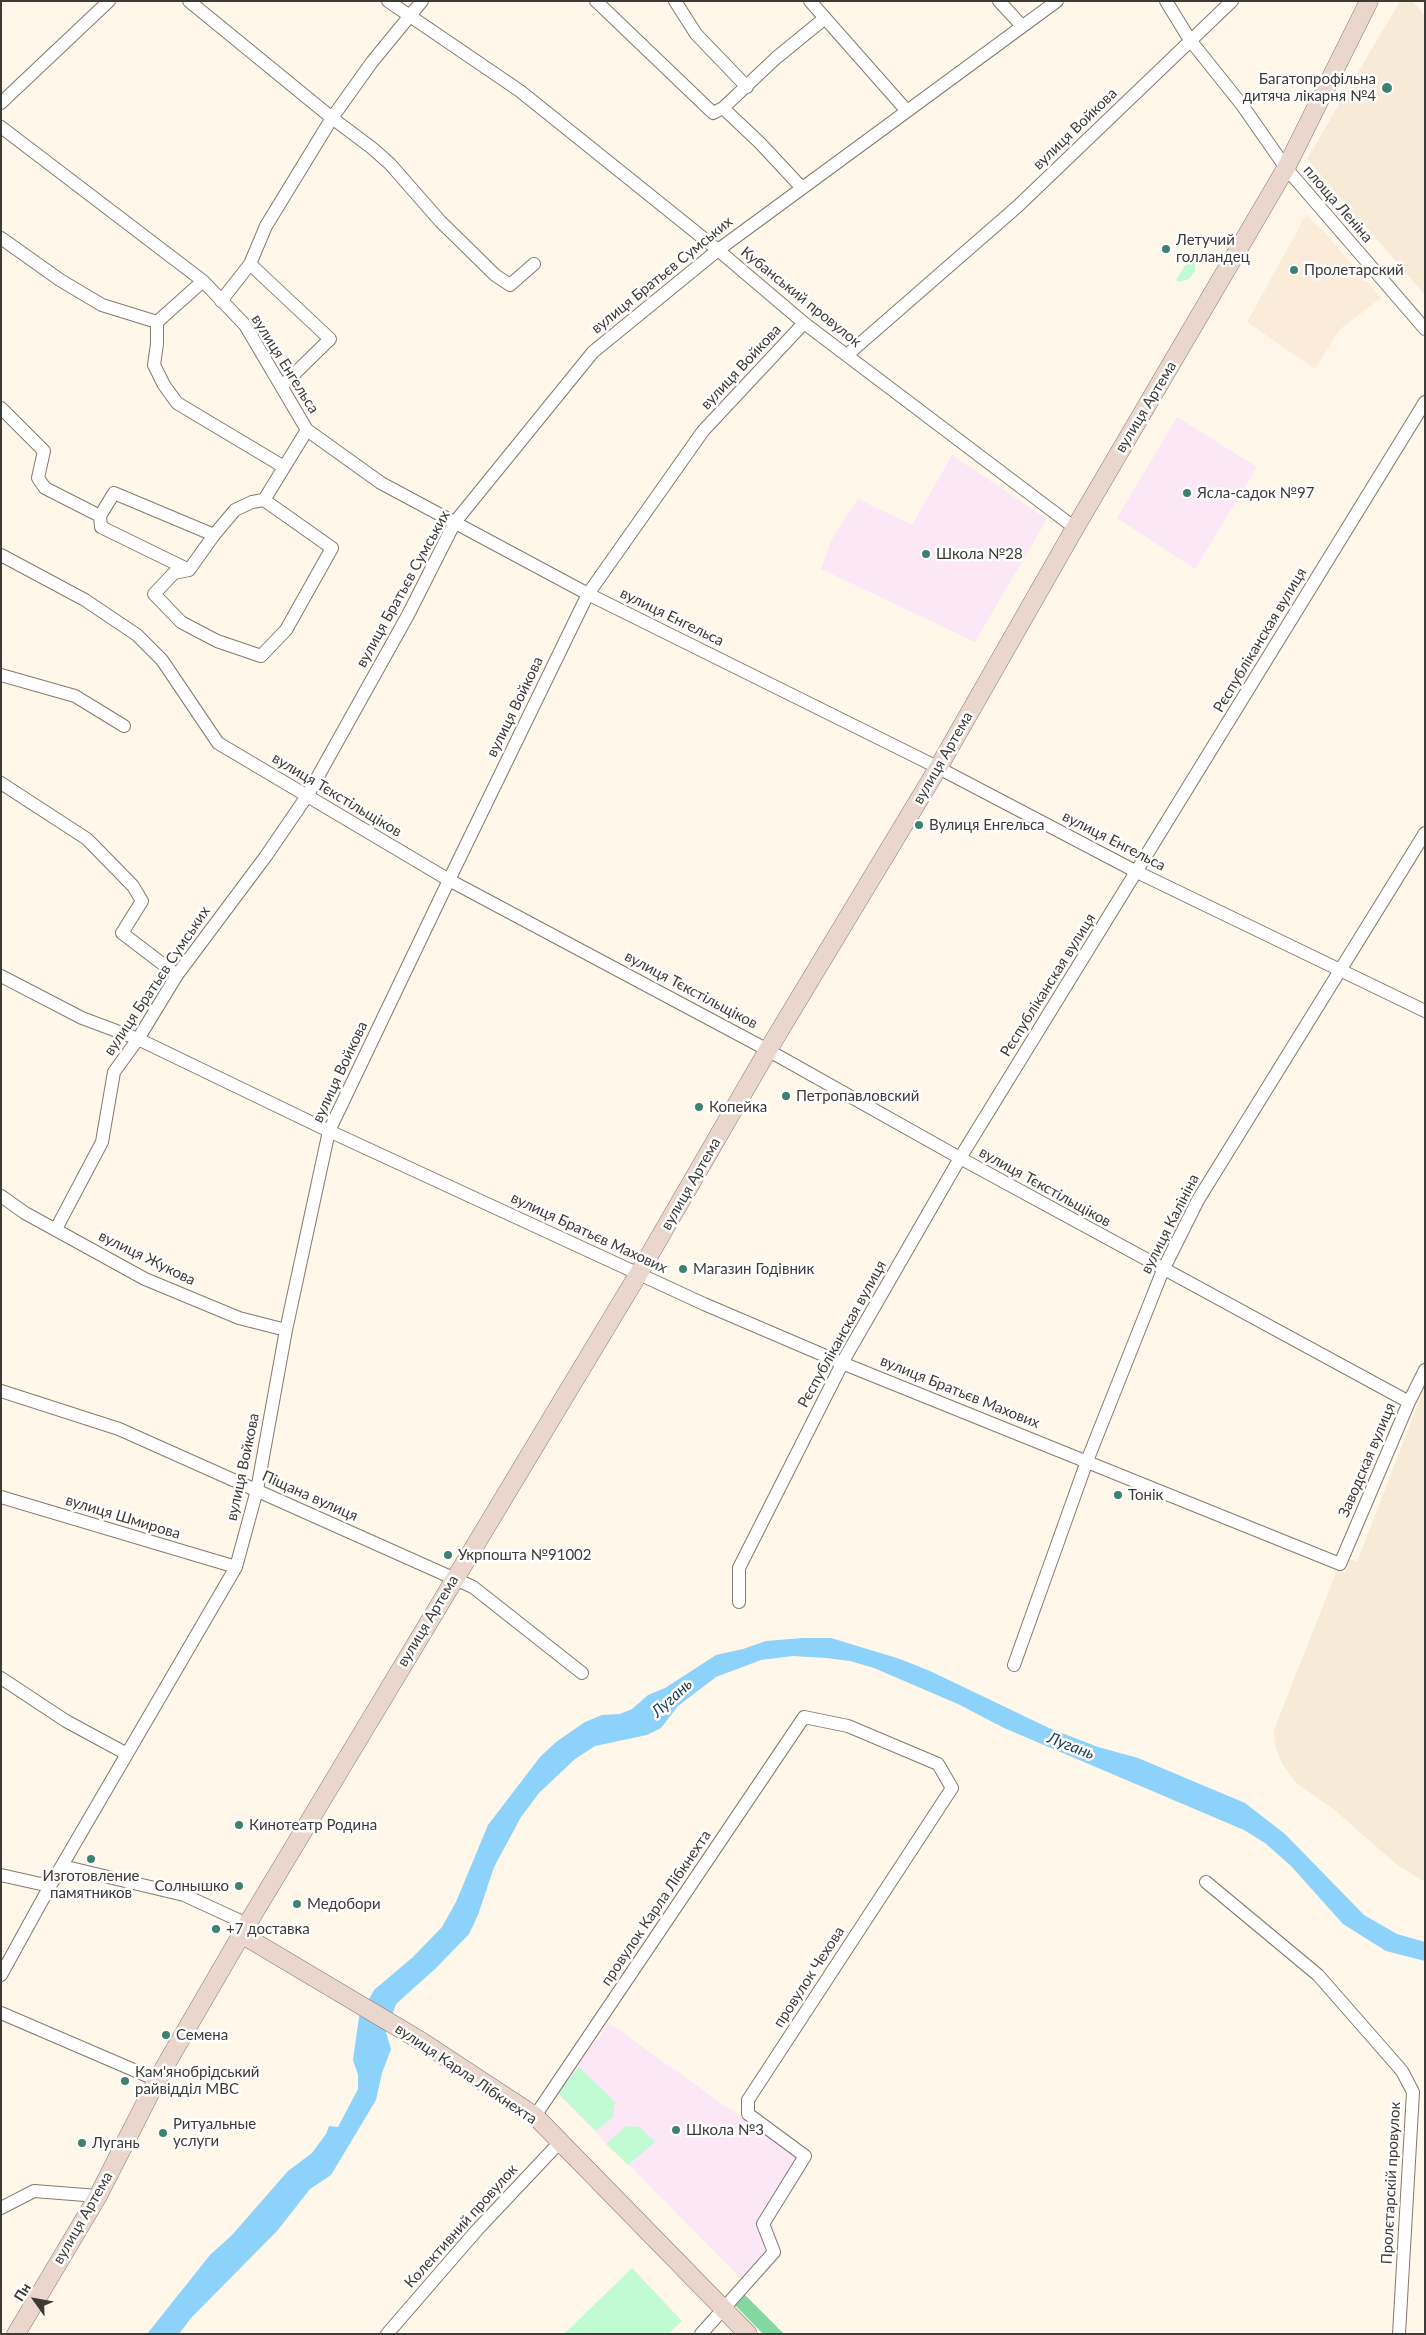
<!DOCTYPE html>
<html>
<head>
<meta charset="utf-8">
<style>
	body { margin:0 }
	#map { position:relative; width:1426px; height:2335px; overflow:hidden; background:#fff7e9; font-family:Lato,sans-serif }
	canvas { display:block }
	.frame { position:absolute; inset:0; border:2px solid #3e3b36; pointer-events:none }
	.north { position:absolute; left:10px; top:2275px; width:50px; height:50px; -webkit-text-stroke:4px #fff; paint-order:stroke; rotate:302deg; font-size:14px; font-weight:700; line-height:20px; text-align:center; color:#3e3b36 }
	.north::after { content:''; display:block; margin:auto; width:18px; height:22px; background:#3e3b36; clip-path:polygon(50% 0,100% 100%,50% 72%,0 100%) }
</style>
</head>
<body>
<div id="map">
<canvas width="1426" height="2335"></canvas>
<div class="frame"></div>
<div class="north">Пн</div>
</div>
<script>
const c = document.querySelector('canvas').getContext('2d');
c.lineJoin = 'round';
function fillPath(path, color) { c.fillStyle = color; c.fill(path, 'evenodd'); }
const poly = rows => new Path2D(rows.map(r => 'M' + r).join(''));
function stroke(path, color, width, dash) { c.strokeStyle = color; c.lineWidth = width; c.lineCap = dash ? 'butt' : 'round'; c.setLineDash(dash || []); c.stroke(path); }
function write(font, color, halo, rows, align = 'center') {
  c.font = font + ' Lato,sans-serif'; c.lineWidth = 5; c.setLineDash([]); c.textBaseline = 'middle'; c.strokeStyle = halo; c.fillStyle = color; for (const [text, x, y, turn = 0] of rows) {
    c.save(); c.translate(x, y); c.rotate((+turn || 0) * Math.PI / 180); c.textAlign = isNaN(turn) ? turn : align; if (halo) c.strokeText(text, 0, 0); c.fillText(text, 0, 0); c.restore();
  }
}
const commercial = poly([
	[1306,215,1326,234,1381,298,1339,330,1315,369,1247,322]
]);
const built = poly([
	[1400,1,1412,1,1425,16,1425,295,1307,159],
	[1425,1386,1425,1882,1395,1863,1336,1811,1295,1782,1283,1765,1275,1746,1274,1730,1337,1570,1345,1573,1350,1559,1357,1562]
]);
const education = poly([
	[1177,417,1257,467,1195,569,1117,518],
	[952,455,1047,519,975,642,821,569,832,539,858,499,912,525],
	[609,2023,809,2166,772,2221,782,2254,778,2261,751,2288,557,2093]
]);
const green = poly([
	[1191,256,1195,262,1195,271,1189,279,1179,282,1176,280],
	[579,2067,615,2102,613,2117,596,2131,558,2093],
	[626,2126,640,2127,655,2142,628,2165,606,2144],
	[632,2268,682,2321,668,2334,564,2334]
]);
const forest = poly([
	[743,2293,784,2334,763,2334,733,2303]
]);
const water = poly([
	[803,1638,831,1638,900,1659,930,1671,1049,1728,1098,1747,1138,1758,1245,1803,1285,1834,1364,1915,1397,1934,1425,1942,1425,1961,1386,1951,1343,1924,1291,1866,1265,1843,1244,1830,1004,1728,958,1704,874,1668,850,1661,826,1658,793,1656,761,1660,716,1677,678,1706,661,1728,647,1735,595,1746,575,1759,539,1793,521,1817,494,1867,478,1915,469,1934,436,1968,396,2004,386,2032,391,2049,382,2073,376,2100,331,2175,310,2189,277,2231,191,2318,179,2334,147,2334,210,2255,232,2235,288,2171,312,2153,326,2134,329,2126,338,2127,358,2089,358,2075,353,2060,359,2017,374,1990,413,1957,442,1927,456,1902,488,1825,540,1757,556,1742,585,1722,602,1715,620,1714,632,1709,648,1695,665,1688,716,1655,743,1649,766,1641]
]);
const street = poly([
	[189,1,332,118,372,148,390,164,440,221,495,275,510,285,534,264],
	[388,1,520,91,718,250,804,323,1075,528],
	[596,1,713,113,723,108,776,58,825,18],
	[675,1,696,34,747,87],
	[810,1,907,111],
	[999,1,1022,26],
	[1166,1,1190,40,1242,105,1286,168,1425,329],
	[1,103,109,1],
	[723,108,760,143,802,188],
	[1,127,203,281,245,325,307,430,381,483,588,594,933,765,1137,872,1425,1011],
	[1,238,60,280,102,305,157,322,157,344,154,365,164,385,177,403,284,467],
	[250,264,330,339,282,386],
	[221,301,250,264,266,226,332,118,372,62,422,1],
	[157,322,203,281],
	[847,355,1018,206,1232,1],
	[1,408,44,451,38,478,45,488,100,516,101,527,189,570,174,573,154,594,181,622,217,641,261,656,286,630,332,548,264,500],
	[100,516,114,493,214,535,235,510,252,502,264,500,307,430],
	[1,555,85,600,137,635,162,660,218,743,449,880,764,1048,960,1158,1409,1402],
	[189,570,214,535],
	[1,675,75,696,124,726],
	[1,783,87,839,133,886,142,901,122,933,177,975],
	[1,976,82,1018,138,1039,329,1131,704,1304,842,1363,1340,1564,1409,1402,1425,1370],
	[1,1196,25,1213,145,1279,239,1318,286,1330],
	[56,1229,102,1142,114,1072,138,1039,177,975,266,856,307,796,408,615,455,522,593,352,718,250,1057,1],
	[1,1391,119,1429,473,1587,582,1673],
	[1,1497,236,1567],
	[739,1602,739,1568,846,1356,960,1158,1425,402],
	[1014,1665,1087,1461,1163,1270,1198,1200,1425,833],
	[1,1678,66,1721,127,1754],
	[62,1866,184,1895,247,1924],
	[1,1875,50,1886],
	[1206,1882,1318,1975,1402,2071,1413,2092,1399,2334],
	[1,1975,50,1886,236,1567,257,1490,286,1330,329,1131,449,880,588,594,703,431,804,323],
	[1,2013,157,2080],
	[535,2116,804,1717,848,1726,938,1764,952,1788,748,2100,748,2114,805,2156,763,2224,774,2252,701,2334],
	[1,2208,34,2191,98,2196],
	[387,2334,477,2230,560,2142]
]);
const secondary = poly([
	[241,1934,421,2041,535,2116,748,2334],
	[16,2334,98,2196,157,2080,251,1918,639,1273,768,1050,938,768,1075,528,1286,168,1369,1]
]);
const markers = [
	[1387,88,6,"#3f8171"],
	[1166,249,5,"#3f8171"],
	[1294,270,5,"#3f8171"],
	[1187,493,5,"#3f8171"],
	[926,554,5,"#3f8171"],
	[919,825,5,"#3f8171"],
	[786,1096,5,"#3f8171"],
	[699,1107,5,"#3f8171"],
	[683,1269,5,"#3f8171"],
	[1118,1495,5,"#3f8171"],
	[448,1555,5,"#3f8171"],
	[239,1825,5,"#3f8171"],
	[91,1859,5,"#3f8171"],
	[239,1886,5,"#3f8171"],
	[297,1904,5,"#3f8171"],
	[216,1929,5,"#3f8171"],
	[166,2035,5,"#3f8171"],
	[125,2081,5,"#3f8171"],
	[676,2130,5,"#3f8171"],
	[163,2133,5,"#3f8171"],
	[82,2143,5,"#3f8171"]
];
const poiNames = [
	["Багатопрофільна",1376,79,"right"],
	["дитяча лікарня №4",1376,96,"right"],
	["Летучий",1176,240],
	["голландец",1176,257],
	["Пролетарский",1304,270],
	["Ясла-садок №97",1197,493],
	["Школа №28",936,554],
	["Вулиця Енгельса",929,825],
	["Петропавловский",796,1096],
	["Копейка",709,1107],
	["Магазин Годівник",693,1269],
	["Тонік",1128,1495],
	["Укрпошта №91002",458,1555],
	["Кинотеатр Родина",249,1825],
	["Изготовление",91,1876,"center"],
	["памятников",91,1893,"center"],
	["Солнышко",229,1886,"right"],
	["Медобори",307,1904],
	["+7 доставка",226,1929],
	["Семена",176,2035],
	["Кам'янобрідський",135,2072],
	["райвідділ МВС",135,2089],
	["Ритуальные",173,2124],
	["услуги",173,2141],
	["Школа №3",686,2130],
	["Лугань",92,2143]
];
const streetNames = [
	["вулиця Войкова",1075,129,-44],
	["площа Леніна",1338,204,49],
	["вулиця Братьєв Сумських",662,275,-39],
	["Кубанський провулок",801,297,39],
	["вулиця Енгельса",285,364,58],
	["вулиця Войкова",741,367,-47],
	["вулиця Артема",1146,407,-59],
	["вулиця Братьєв Сумських",403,589,-61],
	["вулиця Енгельса",672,617,26],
	["Рєспубліканская вулиця",1260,640,-59],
	["вулиця Войкова",515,707,-64],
	["вулиця Артема",943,758,-60],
	["вулиця Тєкстільщіков",337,795,31],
	["вулиця Енгельса",1114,841,27],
	["вулиця Братьєв Сумських",157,981,-56],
	["Рєспубліканская вулиця",1048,985,-58],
	["вулиця Тєкстільщіков",691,990,28],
	["вулиця Войкова",340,1072,-65],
	["вулиця Артема",691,1184,-60],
	["вулиця Тєкстільщіков",1045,1187,29],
	["вулиця Калініна",1170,1224,-63],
	["вулиця Братьєв Махових",589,1233,25],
	["вулиця Жукова",147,1258,26],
	["Рєспубліканская вулиця",842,1334,-61],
	["вулиця Братьєв Махових",960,1392,22],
	["Заводская вулиця",1367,1460,-67],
	["вулиця Войкова",243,1467,-78],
	["Піщана вулиця",310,1496,24],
	["вулиця Шмирова",123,1517,17],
	["вулиця Артема",428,1621,-59],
	["провулок Карла Лібкнехта",656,1908,-56],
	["провулок Чехова",809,1977,-57],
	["вулиця Карла Лібкнехта",466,2074,34],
	["Пролєтарскій провулок",1391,2183,-87],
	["вулиця Артема",83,2218,-60],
	["Колективний провулок",461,2226,-48]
];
const waterNames = [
	["Лугань",672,1698,-42],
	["Лугань",1071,1746,21]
];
fillPath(commercial, '#fbebd9');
fillPath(built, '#f7ebd7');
fillPath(education, '#fbe7f6');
fillPath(green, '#c0fbd3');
fillPath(forest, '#83d8a2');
fillPath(water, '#8cd2fb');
stroke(street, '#827b6f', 14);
stroke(secondary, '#827b6f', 19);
stroke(street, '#fff', 12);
stroke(secondary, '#ebd6ce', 18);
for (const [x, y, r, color] of markers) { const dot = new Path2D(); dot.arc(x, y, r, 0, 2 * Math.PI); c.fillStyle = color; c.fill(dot); stroke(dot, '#fff', 2); }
write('15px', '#3e3b36', '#fff', poiNames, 'left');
write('15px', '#3e3b36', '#fff', streetNames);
write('italic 16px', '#1a4157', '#fff', waterNames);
</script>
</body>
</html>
